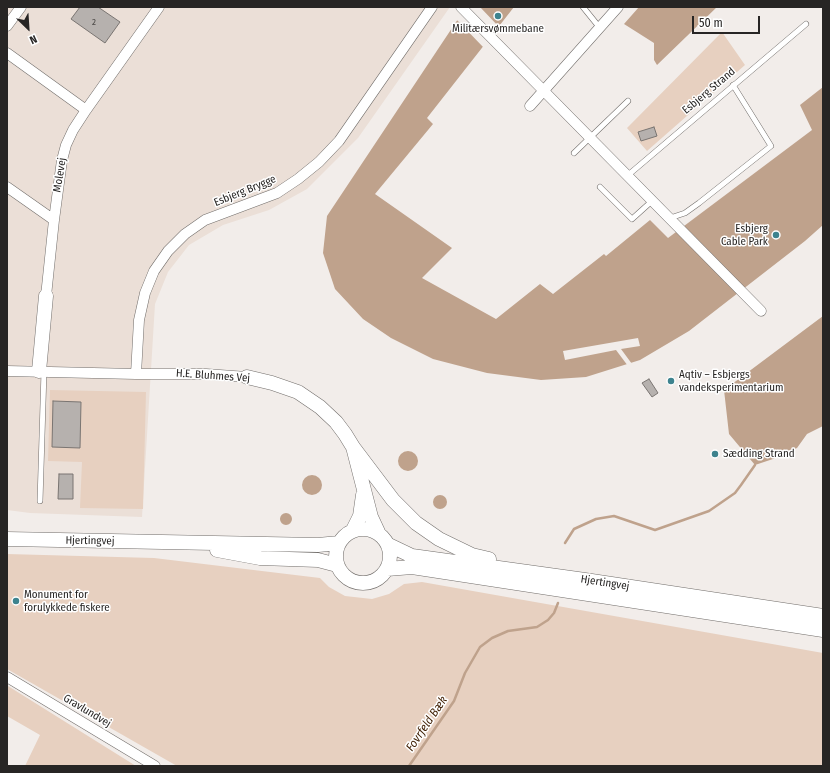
<!DOCTYPE html>
<html>
<head>
<meta charset="utf-8">
<style>
	body { margin:0 }
	#map { position:relative; width:830px; height:773px; overflow:hidden; background:#f2edea; font-family:"Fira Sans Condensed",sans-serif }
	canvas { display:block }
	.frame { position:absolute; inset:0; border:8px solid #272524; pointer-events:none }
	.north { position:absolute; left:8px; top:8px; width:40px; height:40px; -webkit-text-stroke:3px #fff; paint-order:stroke; rotate:155deg; font-size:11px; font-weight:700; line-height:16px; text-align:center; color:#272524 }
	.north::after { content:''; display:block; margin:auto; width:14px; height:18px; background:#272524; clip-path:polygon(50% 0,100% 100%,50% 72%,0 100%) }
	.scale { position:absolute; left:692px; top:16px; width:68px; height:18px; box-sizing:border-box; border:2px solid #272524; border-top:0; padding-left:5px; font-size:12px; line-height:14px; white-space:nowrap; color:#272524; -webkit-text-stroke:3px #fff; paint-order:stroke }
</style>
</head>
<body>
<div id="map">
<canvas width="830" height="773"></canvas>
<div class="frame"></div>
<div class="north">N</div>
<div class="scale">50 m</div>
</div>
<script>
const c = document.querySelector('canvas').getContext('2d');
c.lineJoin = 'round';
function fillPath(path, color) { c.fillStyle = color; c.fill(path, 'evenodd'); }
const poly = rows => new Path2D(rows.map(r => 'M' + r).join(''));
function stroke(path, color, width, dash) { c.strokeStyle = color; c.lineWidth = width; c.lineCap = dash ? 'butt' : 'round'; c.setLineDash(dash || []); c.stroke(path); }
function write(font, color, halo, rows, align = 'center') {
  c.font = font + ' "Fira Sans Condensed",sans-serif'; c.lineWidth = 3; c.setLineDash([]); c.textBaseline = 'middle'; c.strokeStyle = halo; c.fillStyle = color; for (const [text, x, y, turn = 0] of rows) {
    c.save(); c.translate(x, y); c.rotate((+turn || 0) * Math.PI / 180); c.textAlign = isNaN(turn) ? turn : align; if (halo) c.strokeText(text, 0, 0); c.fillText(text, 0, 0); c.restore();
  }
}
const built = poly([
	[7,7,450,7,358,138,307,189,269,210,223,225,189,245,168,272,155,304,142,517,30,513,7,510]
]);
const green = poly([
	[722,32,745,65,647,151,627,128],
	[50,390,146,392,143,509,80,508,82,462,48,461],
	[7,554,154,558,320,578,329,587,345,596,372,599,389,594,404,584,422,582,823,653,823,766,177,766,7,669],
	[7,685,8,686,136,766,25,766,40,735,7,716]
]);
const water = poly([
	[466,7,514,7,427,118,433,124,375,194,452,248,422,278,496,319,540,284,553,294,604,254,606,256,650,220,668,238,812,130,800,105,823,87,823,225,805,241,689,331,640,360,586,377,541,380,487,373,433,359,391,338,363,319,335,289,323,253,327,216],
	[639,7,717,7,657,65,654,60,654,43,624,24],
	[823,316,823,426,807,434,797,448,773,459,755,465,729,434,724,390],
	'398 461a10 10 0 1 1 20 0a10 10 0 1 1-20 0Z',
	'302 485a10 10 0 1 1 20 0a10 10 0 1 1-20 0Z',
	'433 502a7 7 0 1 1 14 0a7 7 0 1 1-14 0Z',
	'280 519a6 6 0 1 1 12 0a6 6 0 1 1-12 0Z'
]);
const pier = poly([
	[464,7,480,7,500,28,484,48,456,19],
	[638,338,640,346,621,349,632,364,628,366,616,350,565,360,563,351]
]);
const stream = poly([
	[565,543,574,529,596,519,614,516,655,530,709,511,735,493,741,485,755,465],
	[409,766,454,701,465,673,480,647,492,638,508,631,537,627,548,620,554,613,558,603]
]);
const building = poly([
	[80,7,98,7,120,22,105,43,71,19,80,7],
	[654,127,657,136,641,141,638,132,654,127],
	[649,379,658,393,652,397,642,383,649,379],
	[53,401,81,402,80,448,52,447,53,401],
	[59,474,73,474,73,499,58,499,59,474]
]);
const lane = poly([
	[583,7,600,28],
	[574,153,628,101],
	[627,176,806,24],
	[600,187,632,219,652,201],
	[670,218,685,213,699,203,771,146,733,85],
	[40,501,44,371]
]);
const street = poly([
	[461,7,761,311],
	[7,26,21,7],
	[7,53,86,110],
	[530,106,618,7],
	[7,187,54,220],
	[46,296,54,220,62,160,66,145,73,130,86,110,159,7],
	[7,371,136,374,206,374,247,377],
	[136,374,139,320,145,293,154,271,168,251,185,234,205,220,277,193,298,179,319,162,339,141,432,7],
	[7,677,155,766]
]);
const secondary = poly([
	[39,371,46,296],
	[247,377,272,383,298,392,320,407,336,422,345,434,353,447,371,517,378,532],
	[353,447,393,500,416,523,439,539,472,555,489,559],
	'336 556a27 27 0 1 1 54 0a27 27 0 1 1-54 0Z',
	[353,530,360,516,363,495],
	[7,539,318,545,339,543],
	[389,545,412,556,585,580,823,616],
	[217,550,260,558,318,560,337,565],
	[387,569,412,567,823,630]
]);
const markers = [
	[498,16,4,"#3d838e"],
	[776,235,4,"#3d838e"],
	[671,381,4,"#3d838e"],
	[715,454,4,"#3d838e"],
	[16,601,4,"#3d838e"]
];
const numberNames = [
	["2",94,22]
];
const poiNames = [
	["Militærsvømmebane",498,29,"center"],
	["Esbjerg",768,229,"right"],
	["Cable Park",768,242,"right"],
	["Aqtiv – Esbjergs",679,375],
	["vandeksperimentarium",679,388],
	["Sædding Strand",723,454],
	["Monument for",24,595],
	["forulykkede fiskere",24,608]
];
const streetNames = [
	["Esbjerg Strand",709,91,-40],
	["Molevej",60,175,-81],
	["Esbjerg Brygge",245,191,-22],
	["H.E. Bluhmes Vej",213,376,4],
	["Hjertingvej",90,541,1],
	["Hjertingvej",605,583,9],
	["Gravlundvej",87,711,31]
];
const waterNames = [
	["Fovrfeld Bæk",427,724,-56]
];
fillPath(built, '#ebdfd7');
fillPath(green, '#e7d0c0');
fillPath(water, '#bfa28c');
fillPath(pier, '#f2edea');
stroke(stream, '#bfa28c', 2.5);
fillPath(building, '#b6b1ae');
stroke(building, '#7a7572', 1);
stroke(lane, '#726e6b', 6);
stroke(street, '#726e6b', 11);
stroke(secondary, '#726e6b', 15);
stroke(lane, '#fff', 5);
stroke(street, '#fff', 10);
stroke(secondary, '#fff', 14);
for (const [x, y, r, color] of markers) { const dot = new Path2D(); dot.arc(x, y, r, 0, 2 * Math.PI); c.fillStyle = color; c.fill(dot); stroke(dot, '#fff', 1.5); }
write('9px', '#4b4846', null, numberNames);
write('11px', '#272524', '#fff', poiNames, 'left');
write('11px', '#272524', '#fff', streetNames);
write('italic 12px', '#44250a', '#fff', waterNames);
</script>
</body>
</html>
